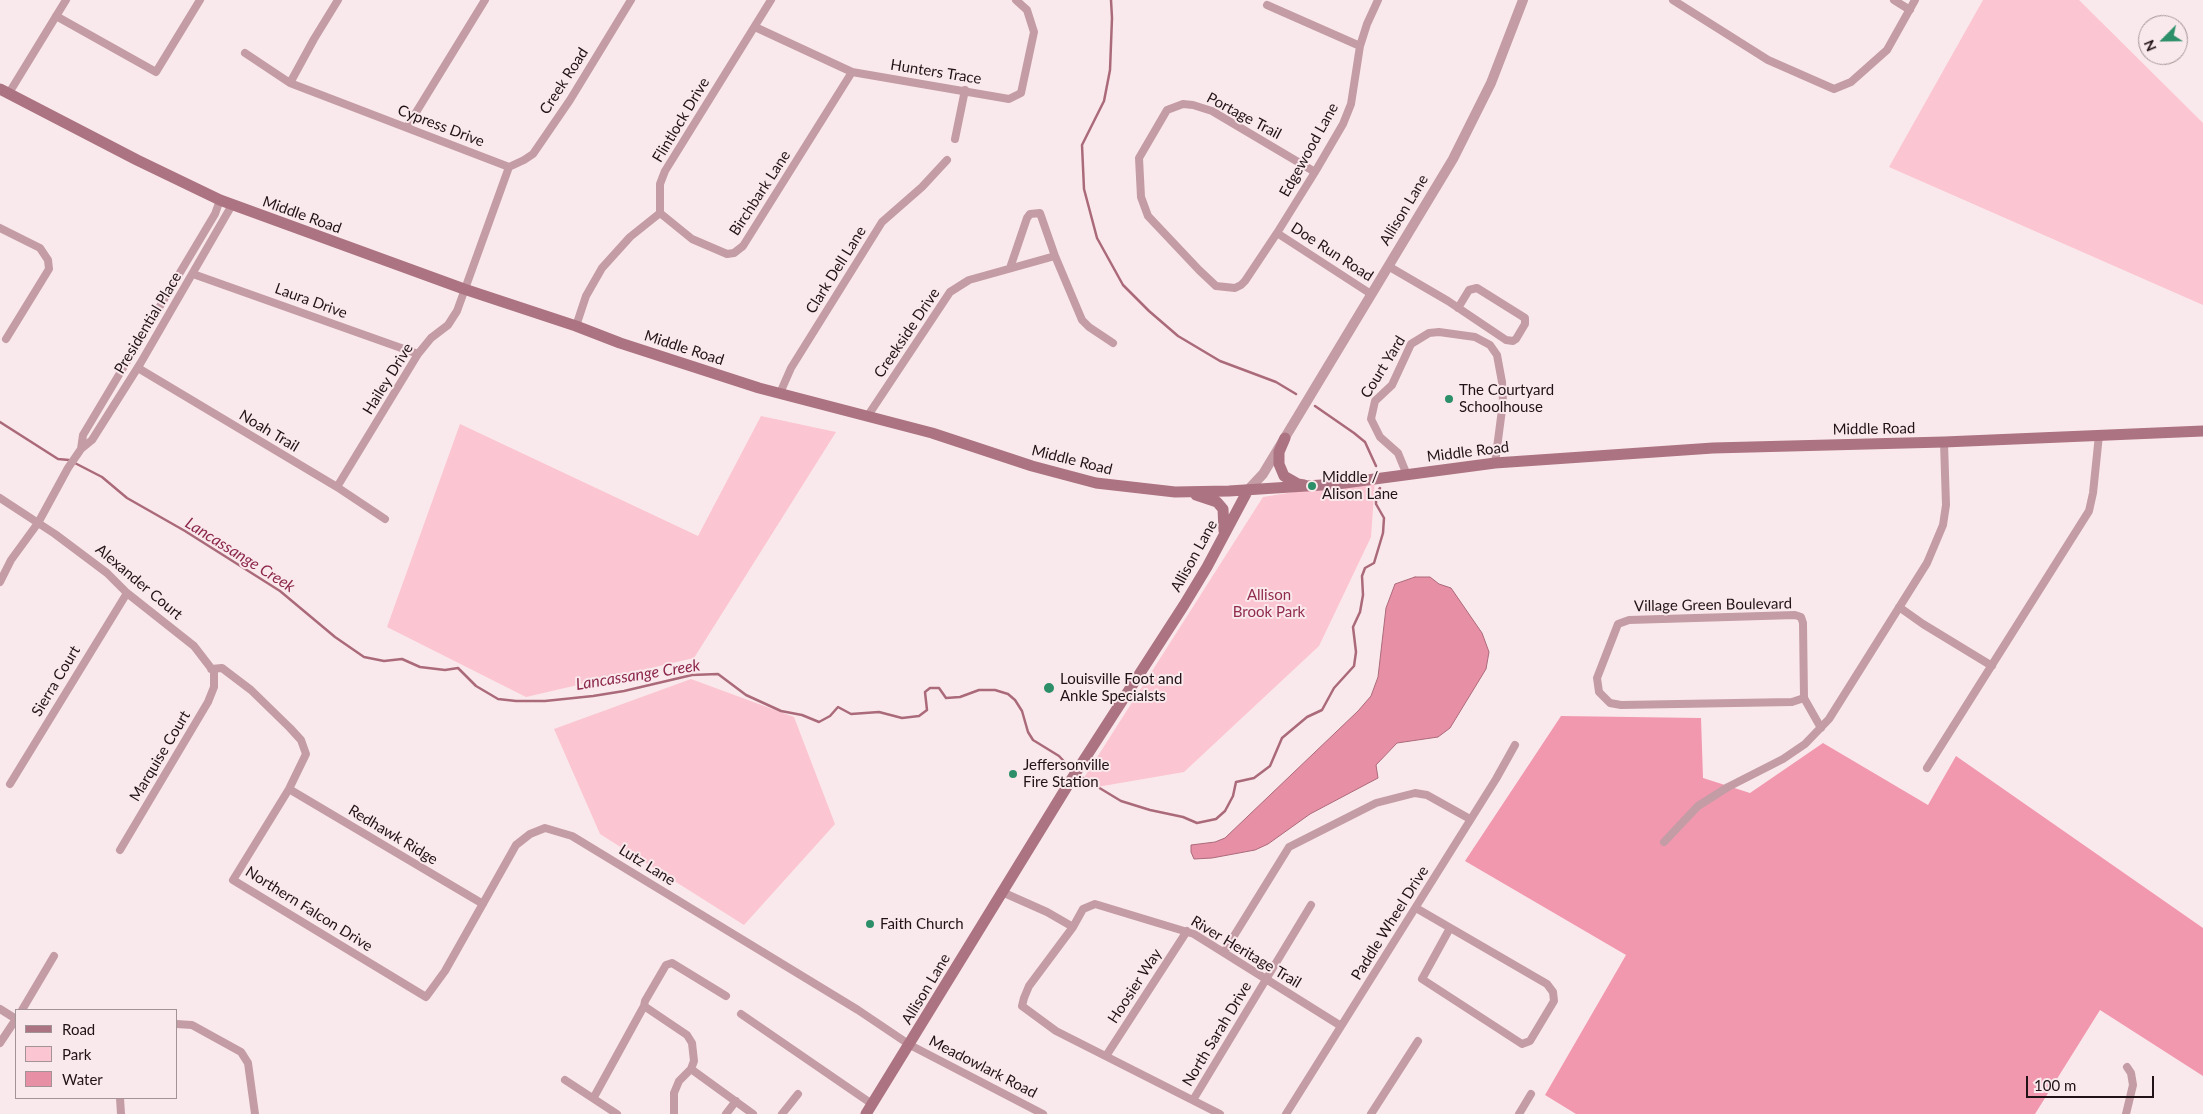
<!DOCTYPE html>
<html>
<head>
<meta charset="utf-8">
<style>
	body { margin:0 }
	#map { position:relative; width:2203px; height:1114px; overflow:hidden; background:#fae9ec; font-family:Lato,sans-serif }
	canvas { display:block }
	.legend { position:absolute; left:15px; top:1009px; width:162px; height:90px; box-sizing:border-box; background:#fae9ec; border:1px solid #a39396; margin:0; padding:6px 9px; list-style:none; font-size:15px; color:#201216 }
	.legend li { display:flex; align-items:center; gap:10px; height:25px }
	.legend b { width:25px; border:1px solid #a39396 }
	.north { position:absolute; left:2138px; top:15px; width:50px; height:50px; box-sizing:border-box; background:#fae9ec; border:1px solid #a39396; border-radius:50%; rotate:247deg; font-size:14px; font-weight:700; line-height:20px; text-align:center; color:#201216 }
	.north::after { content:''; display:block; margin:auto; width:18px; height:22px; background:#2c8f6a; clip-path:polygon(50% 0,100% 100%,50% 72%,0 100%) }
	.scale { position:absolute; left:2026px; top:1076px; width:128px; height:22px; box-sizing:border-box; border:2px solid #201216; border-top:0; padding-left:6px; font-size:15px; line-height:18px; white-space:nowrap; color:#201216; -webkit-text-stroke:4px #fae9ec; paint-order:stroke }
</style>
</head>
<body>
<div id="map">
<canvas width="2203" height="1114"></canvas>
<ul class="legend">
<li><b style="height:6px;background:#ac7382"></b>Road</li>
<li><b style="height:14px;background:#fbc5d1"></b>Park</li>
<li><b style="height:14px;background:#e68fa5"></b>Water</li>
</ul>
<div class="north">N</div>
<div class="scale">100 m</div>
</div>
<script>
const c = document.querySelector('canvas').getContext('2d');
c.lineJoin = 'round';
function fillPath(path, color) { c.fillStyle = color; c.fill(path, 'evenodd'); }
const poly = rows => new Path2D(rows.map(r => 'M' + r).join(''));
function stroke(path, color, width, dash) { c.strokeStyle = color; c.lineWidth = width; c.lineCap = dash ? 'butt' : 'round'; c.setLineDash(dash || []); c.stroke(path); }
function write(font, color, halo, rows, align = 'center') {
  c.font = font + ' Lato,sans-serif'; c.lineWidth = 4; c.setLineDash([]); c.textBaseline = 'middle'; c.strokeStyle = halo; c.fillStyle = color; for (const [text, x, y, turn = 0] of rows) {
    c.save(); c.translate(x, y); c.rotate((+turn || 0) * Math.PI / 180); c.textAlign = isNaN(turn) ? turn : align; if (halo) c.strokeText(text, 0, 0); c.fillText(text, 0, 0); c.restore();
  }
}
const green = poly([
	[1983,0,2079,0,2203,123,2203,305,1889,167],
	[761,416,836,432,694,658,526,697,387,627,460,424,698,536],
	[1375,479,1371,537,1319,646,1184,772,1091,788,1080,784,1263,497],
	[691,679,794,717,835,824,744,925,600,834,554,729]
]);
const forest = poly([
	[1561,716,1701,718,1703,778,1750,793,1823,743,1928,805,1956,756,2203,928,2203,1076,2100,1010,2035,1114,1576,1114,1545,1095,1626,955,1465,861]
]);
const water = poly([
	[1415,577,1430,577,1439,584,1451,588,1482,633,1489,652,1486,669,1450,728,1438,737,1397,743,1376,765,1378,778,1310,814,1268,844,1255,850,1212,858,1194,859,1191,852,1191,845,1215,842,1225,838,1358,711,1371,696,1378,677,1386,608,1395,584,1415,577]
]);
const stream = poly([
	[1111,0,1112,18,1110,70,1104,101,1082,145,1084,189,1097,238,1123,285,1149,311,1178,336,1220,361,1276,382,1296,394],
	[1315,406,1354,433,1365,442,1376,466],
	[0,422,58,459,69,460,102,477,127,498,185,531,280,591,335,637,364,657,384,661,402,659,420,667,445,670,458,668,476,686,498,699,516,701,545,701,593,696,624,691,692,675,718,674,746,695,781,711,802,715,819,722,830,716,838,707,851,714,879,712,902,718,919,716,927,710,925,692,930,688,939,688,946,698,960,697,979,690,995,690,1008,694,1015,700,1022,711,1028,732,1033,740,1059,756,1074,772],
	[1078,775,1121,801,1150,810,1183,817,1197,823,1216,819,1225,811,1233,796,1236,782,1254,778,1270,766,1282,738,1307,717,1322,710,1334,688,1354,666,1356,652,1353,627,1360,612,1363,595,1362,576,1365,568,1374,563,1383,533,1384,518,1376,504,1376,494,1380,488]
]);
const minor = poly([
	[1673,0,1768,60,1834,89,1851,82,1887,50,1915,0],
	[1894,0,1910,10],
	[1267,5,1360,46],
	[56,16,156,72,200,0],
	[755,27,852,72,1009,99,1021,93,1034,32,1027,10,1016,0],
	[245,53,290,83,509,167],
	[290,83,314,39,338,0],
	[9,93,66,0],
	[407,127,485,0],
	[955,139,965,90],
	[509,167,524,160,533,154,570,100,631,0],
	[1315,172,1212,111,1193,105,1183,104,1167,110,1139,158,1141,197,1148,216,1199,270,1216,286,1235,288,1241,285,1245,281,1277,233,1315,172,1343,124,1351,104,1360,46,1367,24,1378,0],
	[660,213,692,239,727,254,734,253,743,246,852,72],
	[0,228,40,248,48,260,49,269,6,339],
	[1277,233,1371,294],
	[1388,266,1448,301,1506,340,1513,341,1516,339,1525,324,1525,318,1477,288,1469,290,1458,308],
	[1010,268,1027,218,1030,214,1040,213,1055,256,1082,320,1089,327,1113,343],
	[193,274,418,354],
	[576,326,586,296,602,268,630,237,660,213,660,184,665,171,771,0],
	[138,368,337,487,385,519],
	[780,393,791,368,882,222,922,187,947,160],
	[867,417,950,292,969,280,1055,256],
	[81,449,83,435,215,214,220,200],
	[1407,475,1398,453,1380,437,1371,419,1375,401,1392,385,1411,344,1429,333,1439,332,1475,337,1490,345,1497,355,1502,382,1503,402,1495,463],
	[337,487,418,354,431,338,448,325,457,311,509,167],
	[0,498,55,534,107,573,127,593,194,646,214,672,214,687,208,702,120,850],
	[0,582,11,560,38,523,68,468,81,449,92,440,140,364,232,205],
	[1899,607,1923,624,1992,666],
	[211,669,222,668,251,690,290,728,301,740,306,754,289,789,233,880,426,997,445,971,516,845,530,834,545,828,572,836,858,1010,910,1045,1043,1114],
	[1804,698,1803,623,1801,617,1795,615,1629,620,1618,624,1597,678,1599,692,1610,703,1621,705,1792,702,1804,698,1821,728],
	[1927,768,2089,511,2093,493,2099,435],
	[10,784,127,593],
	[289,789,483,904],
	[1664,842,1698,806,1728,787,1783,759,1805,744,1829,719,1927,563,1943,525,1946,505,1944,442],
	[1002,892,1047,912,1073,927,1083,909,1095,904,1194,934,1341,1026],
	[1416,908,1547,984,1553,992,1554,1001,1530,1041,1522,1044,1422,979,1450,928],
	[1073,927,1029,986,1024,998,1022,1006,1056,1031,1220,1114],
	[1224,952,1289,847,1376,803,1415,793,1427,795,1470,819],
	[0,1009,16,1019],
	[22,1010,54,956],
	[741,1014,872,1104],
	[176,1024,192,1025,241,1052,248,1063,255,1114],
	[0,1043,16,1019],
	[1106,1056,1187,931],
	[691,1069,753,1114],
	[565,1080,617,1114],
	[594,1097,644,1006],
	[120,1098,121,1114],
	[1193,1100,1311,905],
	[674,1114,674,1093,679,1081,691,1069,694,1061,692,1043,687,1035,644,1006,645,1001,666,965,672,963,726,996],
	[726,1114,736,1101],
	[782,1114,798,1094],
	[1286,1114,1496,779,1515,745],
	[1371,1114,1418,1041],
	[1519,1114,1531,1094],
	[2126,1114,2133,1085,2131,1073,2127,1067]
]);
const tertiary = poly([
	[1248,490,1263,474,1453,159,1491,83,1523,0]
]);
const secondary = poly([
	[0,89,137,160,220,200,464,289,576,326,620,343,759,388,932,433,1032,466,1096,483,1175,492,1229,491,1337,484,1495,463,1713,448,1944,442,2203,431],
	[1285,438,1279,452,1279,464,1284,476,1298,484,1304,485],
	[1196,495,1217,502,1223,509,1224,531],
	[866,1114,1071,780,1184,605,1207,567,1248,490]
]);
const markers = [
	[1449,399,5,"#2c8f6a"],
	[1312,486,5,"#2c8f6a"],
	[1049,688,6,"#2c8f6a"],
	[1013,774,5,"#2c8f6a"],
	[870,924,5,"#2c8f6a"]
];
const streetNames = [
	["Hunters Trace",936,72,9],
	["Creek Road",564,81,-57],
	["Portage Trail",1244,116,28],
	["Flintlock Drive",681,120,-59],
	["Cypress Drive",441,126,21],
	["Edgewood Lane",1309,150,-61],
	["Birchbark Lane",760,193,-57],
	["Allison Lane",1404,210,-59],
	["Middle Road",302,215,20],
	["Doe Run Road",1332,252,33],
	["Clark Dell Lane",836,270,-58],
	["Laura Drive",311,301,20],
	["Presidential Place",148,323,-59],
	["Creekside Drive",907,333,-56],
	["Middle Road",684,348,18],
	["Court Yard",1383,367,-58],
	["Hailey Drive",388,379,-58],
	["Middle Road",1874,429,-1],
	["Noah Trail",269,431,31],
	["Middle Road",1468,452,-7],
	["Middle Road",1072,460,14],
	["Allison Lane",1194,556,-61],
	["Alexander Court",139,582,40],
	["Village Green Boulevard",1713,605,-1],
	["Sierra Court",56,681,-59],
	["Marquise Court",160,756,-59],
	["Redhawk Ridge",393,835,31],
	["Lutz Lane",647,865,32],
	["Northern Falcon Drive",309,909,32],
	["Paddle Wheel Drive",1390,923,-58],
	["River Heritage Trail",1246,952,31],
	["Hoosier Way",1135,986,-57],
	["Allison Lane",926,989,-59],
	["North Sarah Drive",1217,1034,-59],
	["Meadowlark Road",983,1067,27]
];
const poiNames = [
	["The Courtyard",1459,390],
	["Schoolhouse",1459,407],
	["Middle /",1322,477],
	["Alison Lane",1322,494],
	["Louisville Foot and",1060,679],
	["Ankle Specialsts",1060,696],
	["Jeffersonville",1023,765],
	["Fire Station",1023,782],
	["Faith Church",880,924]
];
const parkNames = [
	["Allison",1269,595],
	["Brook Park",1269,612]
];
const waterNames = [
	["Lancassange Creek",240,555,32],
	["Lancassange Creek",638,675,-9]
];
fillPath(green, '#fbc5d1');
fillPath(forest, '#f198af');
fillPath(water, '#e68fa5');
stroke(water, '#ab6a7a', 1);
stroke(stream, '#ab6a7a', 2.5);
stroke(minor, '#c49ca5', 8);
stroke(tertiary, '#c49ca5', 10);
stroke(secondary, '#ac7382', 11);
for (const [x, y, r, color] of markers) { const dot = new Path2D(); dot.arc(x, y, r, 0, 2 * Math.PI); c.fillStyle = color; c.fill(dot); stroke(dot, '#fae9ec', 2); }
write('15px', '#201216', '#fae9ec', streetNames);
write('15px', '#201216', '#fae9ec', poiNames, 'left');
write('15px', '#912c4f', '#fae9ec', parkNames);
write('italic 16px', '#8c274b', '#fae9ec', waterNames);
</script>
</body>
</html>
